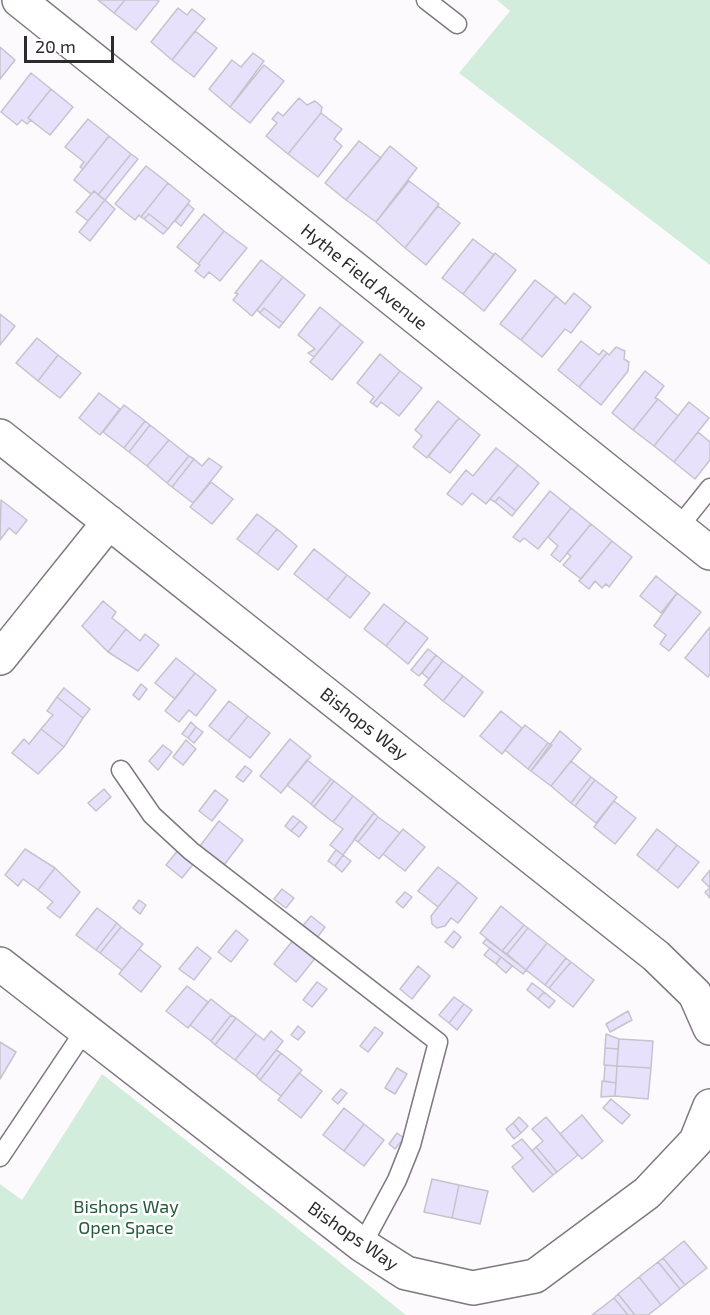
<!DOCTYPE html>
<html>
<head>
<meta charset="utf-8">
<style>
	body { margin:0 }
	#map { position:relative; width:710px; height:1315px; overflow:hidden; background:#fdfafe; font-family:"Exo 2",sans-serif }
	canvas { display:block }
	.scale { position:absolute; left:24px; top:36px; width:90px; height:27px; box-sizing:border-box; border:3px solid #2c2a2d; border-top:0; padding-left:8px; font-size:18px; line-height:21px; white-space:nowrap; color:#2c2a2d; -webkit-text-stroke:4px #fff; paint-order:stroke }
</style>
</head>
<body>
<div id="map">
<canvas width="710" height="1315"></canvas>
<div class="scale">20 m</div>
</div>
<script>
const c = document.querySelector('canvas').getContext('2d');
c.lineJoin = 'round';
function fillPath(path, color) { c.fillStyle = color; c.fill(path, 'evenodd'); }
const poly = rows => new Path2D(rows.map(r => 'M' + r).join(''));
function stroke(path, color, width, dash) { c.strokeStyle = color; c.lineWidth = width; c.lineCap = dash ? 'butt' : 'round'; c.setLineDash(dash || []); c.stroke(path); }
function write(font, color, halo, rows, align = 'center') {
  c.font = font + ' "Exo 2",sans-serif'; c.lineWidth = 5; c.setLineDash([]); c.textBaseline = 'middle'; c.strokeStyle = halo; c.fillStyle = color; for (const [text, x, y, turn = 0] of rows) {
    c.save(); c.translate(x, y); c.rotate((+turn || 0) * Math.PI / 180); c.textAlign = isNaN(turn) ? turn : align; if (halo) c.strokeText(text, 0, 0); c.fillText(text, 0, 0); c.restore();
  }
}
const green = poly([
	[497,0,710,0,710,265,459,73,510,11],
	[102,1074,267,1204,406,1315,0,1315,0,1184,22,1200]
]);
const building = poly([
	[98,0,125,0,114,13,98,0],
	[125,0,158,0,159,1,136,30,114,13,125,0],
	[178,8,187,15,192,9,205,19,172,60,151,42,178,8],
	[195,31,217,48,194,77,172,60,195,31],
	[0,47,15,60,0,79,0,47],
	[253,53,264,61,230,107,209,89,232,60,241,67,253,53],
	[264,65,284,81,250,123,230,107,264,65],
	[31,73,51,89,28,118,31,120,27,124,22,120,17,125,1,112,31,73],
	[51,89,73,107,50,135,28,118,51,89],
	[299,98,307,105,315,101,322,107,321,113,288,154,266,136,277,123,272,119,278,112,283,116,299,98],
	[321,113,342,129,334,139,342,146,318,177,288,154,321,113],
	[88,119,109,136,83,169,80,167,84,162,65,147,88,119],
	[109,136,131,154,98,195,94,191,91,194,74,180,109,136],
	[359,141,381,158,346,200,325,183,359,141],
	[390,146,417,168,376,222,346,200,390,146],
	[131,154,138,159,105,200,98,195,131,154],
	[146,166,168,183,141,217,139,215,135,220,115,204,146,166],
	[409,181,439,204,405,248,376,222,409,181],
	[168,183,190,201,168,229,149,214,144,219,141,217,168,183],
	[94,191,105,200,88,221,76,212,94,191],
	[105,200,115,209,90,241,79,232,105,200],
	[188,204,194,209,181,226,175,221,188,204],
	[438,206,460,223,426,265,405,248,438,206],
	[149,214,168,229,163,234,144,219,149,214],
	[204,214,224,231,198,264,177,247,204,214],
	[224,231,247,248,220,281,209,272,204,278,195,271,200,265,198,264,224,231],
	[473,239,494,255,463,294,442,278,473,239],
	[495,253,516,270,484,311,463,294,495,253],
	[261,260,283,277,252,316,233,300,238,294,235,293,261,260],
	[283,277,305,295,283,323,264,308,260,313,257,310,283,277],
	[535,280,556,296,521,340,500,324,535,280],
	[574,293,591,307,571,333,565,329,542,357,521,340,556,296,565,304,574,293],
	[320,307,341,324,314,357,308,353,315,349,298,335,320,307],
	[264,308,283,323,279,328,260,313,264,308],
	[0,314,15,326,0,345,0,314],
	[341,324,363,342,332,380,310,362,341,324],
	[37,338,58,355,38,381,16,363,37,338],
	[581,341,599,355,603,350,607,353,579,387,558,370,581,341],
	[616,347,625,351,624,359,629,362,628,371,601,405,579,387,607,353,609,355,616,347],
	[380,354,400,371,373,404,370,402,374,397,357,383,380,354],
	[58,355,81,373,60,398,38,381,58,355],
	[400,371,422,388,399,416,381,402,377,407,373,404,400,371],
	[645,371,664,386,655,398,658,399,633,430,612,413,645,371],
	[99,393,120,409,100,435,79,418,99,393],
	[658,399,678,416,654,446,633,430,658,399],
	[438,401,459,418,427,458,413,447,422,436,415,430,438,401],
	[689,402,709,418,674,462,654,446,689,402],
	[124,405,145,421,124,448,103,432,124,405],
	[459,418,480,435,450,473,428,456,459,418],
	[145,421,150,425,129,452,124,448,145,421],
	[150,425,169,440,147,466,129,452,150,425],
	[698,432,710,442,710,460,695,479,674,462,698,432],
	[169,440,189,456,167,483,147,466,169,440],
	[496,448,518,465,486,504,472,493,462,505,447,494,466,470,473,476,496,448],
	[189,456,194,459,172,487,167,483,189,456],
	[209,458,222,467,193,503,172,487,194,459,202,466,209,458],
	[518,465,539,483,516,511,499,497,495,502,490,499,518,465],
	[211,482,233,499,212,524,190,507,211,482],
	[550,491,571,508,538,549,524,538,520,542,513,537,550,491],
	[499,497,516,511,512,516,495,502,499,497],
	[1,500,27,520,16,534,9,528,0,540,1,500],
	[571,508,591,524,560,562,551,555,558,546,548,537,571,508],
	[257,514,277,529,257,554,237,539,257,514],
	[591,524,612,541,581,579,563,565,571,556,567,553,591,524],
	[277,529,297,546,278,570,257,554,277,529],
	[612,541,632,557,609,587,606,584,602,588,595,581,589,589,579,581,612,541],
	[314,549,347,575,327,600,294,574,314,549],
	[347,575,370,593,350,618,327,600,347,575],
	[656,576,677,593,661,613,640,596,656,576],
	[677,593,701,612,669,651,660,644,666,635,654,626,677,593],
	[103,601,116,612,112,618,126,629,108,652,82,626,103,601],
	[384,604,406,621,386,646,364,629,384,604],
	[406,621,428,638,408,664,386,646,406,621],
	[710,627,710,674,708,677,685,658,710,627],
	[126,629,140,641,145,634,159,645,138,671,108,652,126,629],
	[428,649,436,655,419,676,411,670,428,649],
	[436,655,443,661,429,679,422,673,436,655],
	[176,658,195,673,175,699,155,683,176,658],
	[443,661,463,676,443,701,424,685,443,661],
	[195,673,216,690,196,716,189,710,179,722,165,711,195,673],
	[463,676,483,692,464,717,443,701,463,676],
	[141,684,147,689,139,700,133,695,141,684],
	[64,688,90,709,83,718,57,697,64,688],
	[57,697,83,718,64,747,41,729,53,715,47,711,57,697],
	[229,701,248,716,228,741,209,726,229,701],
	[501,711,522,728,502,754,480,736,501,711],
	[248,716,270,733,250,758,228,741,248,716],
	[191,722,196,727,188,738,182,734,191,722],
	[525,725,548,743,528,769,505,750,525,725],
	[196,727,203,732,194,743,188,738,196,727],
	[41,729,64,747,38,774,12,753,24,739,29,744,41,729],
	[560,731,581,749,551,786,531,771,560,731],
	[290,739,311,756,281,793,260,776,290,739],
	[186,740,196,749,183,765,173,757,186,740],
	[548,743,552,745,531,771,528,769,548,743],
	[163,745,172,752,158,770,149,761,163,745],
	[307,760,331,779,311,804,287,785,307,760],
	[571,761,591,777,571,803,551,786,571,761],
	[245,766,252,771,243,782,236,777,245,766],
	[591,777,595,780,575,806,571,803,591,777],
	[331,779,334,781,314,807,311,804,331,779],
	[595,780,617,797,596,823,575,806,595,780],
	[334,781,353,796,333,822,314,807,334,781],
	[104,789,111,797,96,811,88,803,104,789],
	[215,790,228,800,212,821,199,811,215,790],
	[353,796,374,813,343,855,330,845,343,829,333,822,353,796],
	[614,801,636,818,615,844,594,827,614,801],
	[374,813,378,817,358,842,354,839,374,813],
	[293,816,300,821,291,831,285,826,293,816],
	[378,817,400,833,379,859,358,842,378,817],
	[219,821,243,840,224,865,200,846,219,821],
	[300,821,307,827,299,837,291,831,300,821],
	[403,829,425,847,405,871,383,854,403,829],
	[657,829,677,845,657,871,637,855,657,829],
	[677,845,699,862,678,888,657,871,677,845],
	[25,849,55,868,38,890,23,879,18,886,5,875,25,849],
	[179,849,195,862,182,878,166,865,179,849],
	[336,850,343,855,335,866,328,861,336,850],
	[343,855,351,861,342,872,335,866,343,855],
	[438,867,458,882,438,907,418,891,438,867],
	[55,868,80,892,60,918,47,908,53,902,38,890,55,868],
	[710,870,710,898,705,892,710,888,702,880,710,870],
	[458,882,477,898,458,923,451,918,445,926,437,928,432,924,431,916,458,882],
	[282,889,294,898,286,908,274,899,282,889],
	[405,892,412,897,403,908,396,902,405,892],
	[139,900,146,905,140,914,133,908,139,900],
	[501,906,524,925,502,951,480,933,501,906],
	[97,908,117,923,96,950,76,935,97,908],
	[311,916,325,927,316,939,301,928,311,916],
	[117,923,121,927,100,953,96,950,117,923],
	[524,925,528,928,507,954,502,951,524,925],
	[121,927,143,944,122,970,100,953,121,927],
	[528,928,547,943,526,970,507,954,528,928],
	[236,930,248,940,231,962,218,952,236,930],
	[454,931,461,937,453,948,445,942,454,931],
	[294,939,317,956,296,982,274,964,294,939],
	[486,939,526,970,523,974,483,943,486,939],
	[547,943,566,958,545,985,526,970,547,943],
	[197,947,211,958,194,980,179,969,197,947],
	[490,948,501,957,496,964,484,955,490,948],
	[139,949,161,966,141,992,119,974,139,949],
	[501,957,512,966,506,973,496,964,501,957],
	[566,958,571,962,549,988,545,985,566,958],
	[571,962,594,980,573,1007,549,988,571,962],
	[418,966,430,976,412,999,400,989,418,966],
	[317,982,327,989,312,1007,303,1000,317,982],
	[532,983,544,992,538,999,527,990,532,983],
	[187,986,208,1002,188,1028,166,1011,187,986],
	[544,992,555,1001,549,1008,538,999,544,992],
	[454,997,464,1004,449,1023,439,1015,454,997],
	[211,999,231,1015,211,1041,190,1025,211,999],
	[464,1004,472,1010,457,1030,449,1023,464,1004],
	[628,1011,632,1020,610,1032,606,1024,628,1011],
	[231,1015,236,1018,215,1045,211,1041,231,1015],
	[236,1018,256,1034,235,1060,215,1045,236,1018],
	[298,1026,305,1032,298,1040,291,1035,298,1026],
	[375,1027,383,1033,368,1052,360,1046,375,1027],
	[271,1031,283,1041,256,1076,235,1060,256,1034,264,1040,271,1031],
	[606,1034,619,1039,618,1049,605,1048,606,1034],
	[619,1039,653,1041,651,1068,617,1066,619,1039],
	[0,1042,16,1052,0,1079,0,1042],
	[605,1048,618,1049,617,1066,604,1065,605,1048],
	[276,1050,281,1053,260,1080,256,1076,276,1050],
	[281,1053,302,1070,281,1096,260,1080,281,1053],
	[605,1065,617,1066,616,1083,604,1081,605,1065],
	[617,1066,651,1068,648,1099,615,1096,617,1066],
	[397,1068,407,1074,395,1094,385,1088,397,1068],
	[299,1073,322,1091,301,1118,278,1100,299,1073],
	[602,1081,616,1083,615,1096,601,1097,602,1081],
	[341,1089,347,1093,338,1104,332,1099,341,1089],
	[611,1099,630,1115,622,1124,603,1108,611,1099],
	[344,1108,364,1124,344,1151,323,1135,344,1108],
	[582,1115,603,1141,582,1159,560,1134,582,1115],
	[519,1117,528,1126,521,1133,513,1123,519,1117],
	[546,1117,578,1155,557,1172,536,1147,543,1141,532,1129,546,1117],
	[513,1123,521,1133,514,1139,506,1129,513,1123],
	[364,1124,384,1140,364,1166,344,1151,364,1124],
	[397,1133,404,1138,395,1149,389,1144,397,1133],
	[522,1139,553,1175,533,1192,512,1167,523,1158,512,1146,522,1139],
	[536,1147,557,1172,553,1175,532,1151,536,1147],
	[432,1179,459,1185,452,1218,424,1212,432,1179],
	[459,1185,488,1191,480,1224,452,1218,459,1185],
	[684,1241,707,1268,685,1285,663,1258,684,1241],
	[663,1258,685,1285,680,1289,658,1262,663,1258],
	[658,1262,680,1289,661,1305,639,1277,658,1262],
	[639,1277,661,1305,648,1315,635,1315,618,1294,639,1277],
	[618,1294,635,1315,628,1315,614,1298,618,1294],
	[614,1298,628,1315,592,1315,614,1298]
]);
const service = poly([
	[426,0,457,24],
	[678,528,710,488],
	[121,770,152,815,191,851,438,1042,411,1145,397,1180,362,1245],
	[0,1157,85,1030]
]);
const minor = poly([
	[19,0,710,553],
	[0,436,656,956,695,994,710,1028],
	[0,658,109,522],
	[0,964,362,1245,406,1273,473,1288,535,1276,647,1193,696,1141,710,1106]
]);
const streetNames = [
	["Hythe Field Avenue",364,277,39],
	["Bishops Way",364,724,38],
	["Bishops Way",353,1236,35]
];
const parkNames = [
	["Bishops Way",126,1207],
	["Open Space",126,1228]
];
fillPath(green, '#d3eddc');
fillPath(building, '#e8e1fb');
stroke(building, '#c6c3cc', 1.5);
stroke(service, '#7e787f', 21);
stroke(minor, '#7e787f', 36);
stroke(service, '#fff', 18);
stroke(minor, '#fff', 33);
write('18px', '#2c2a2d', '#fff', streetNames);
write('18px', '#265a3d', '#fff', parkNames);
</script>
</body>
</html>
